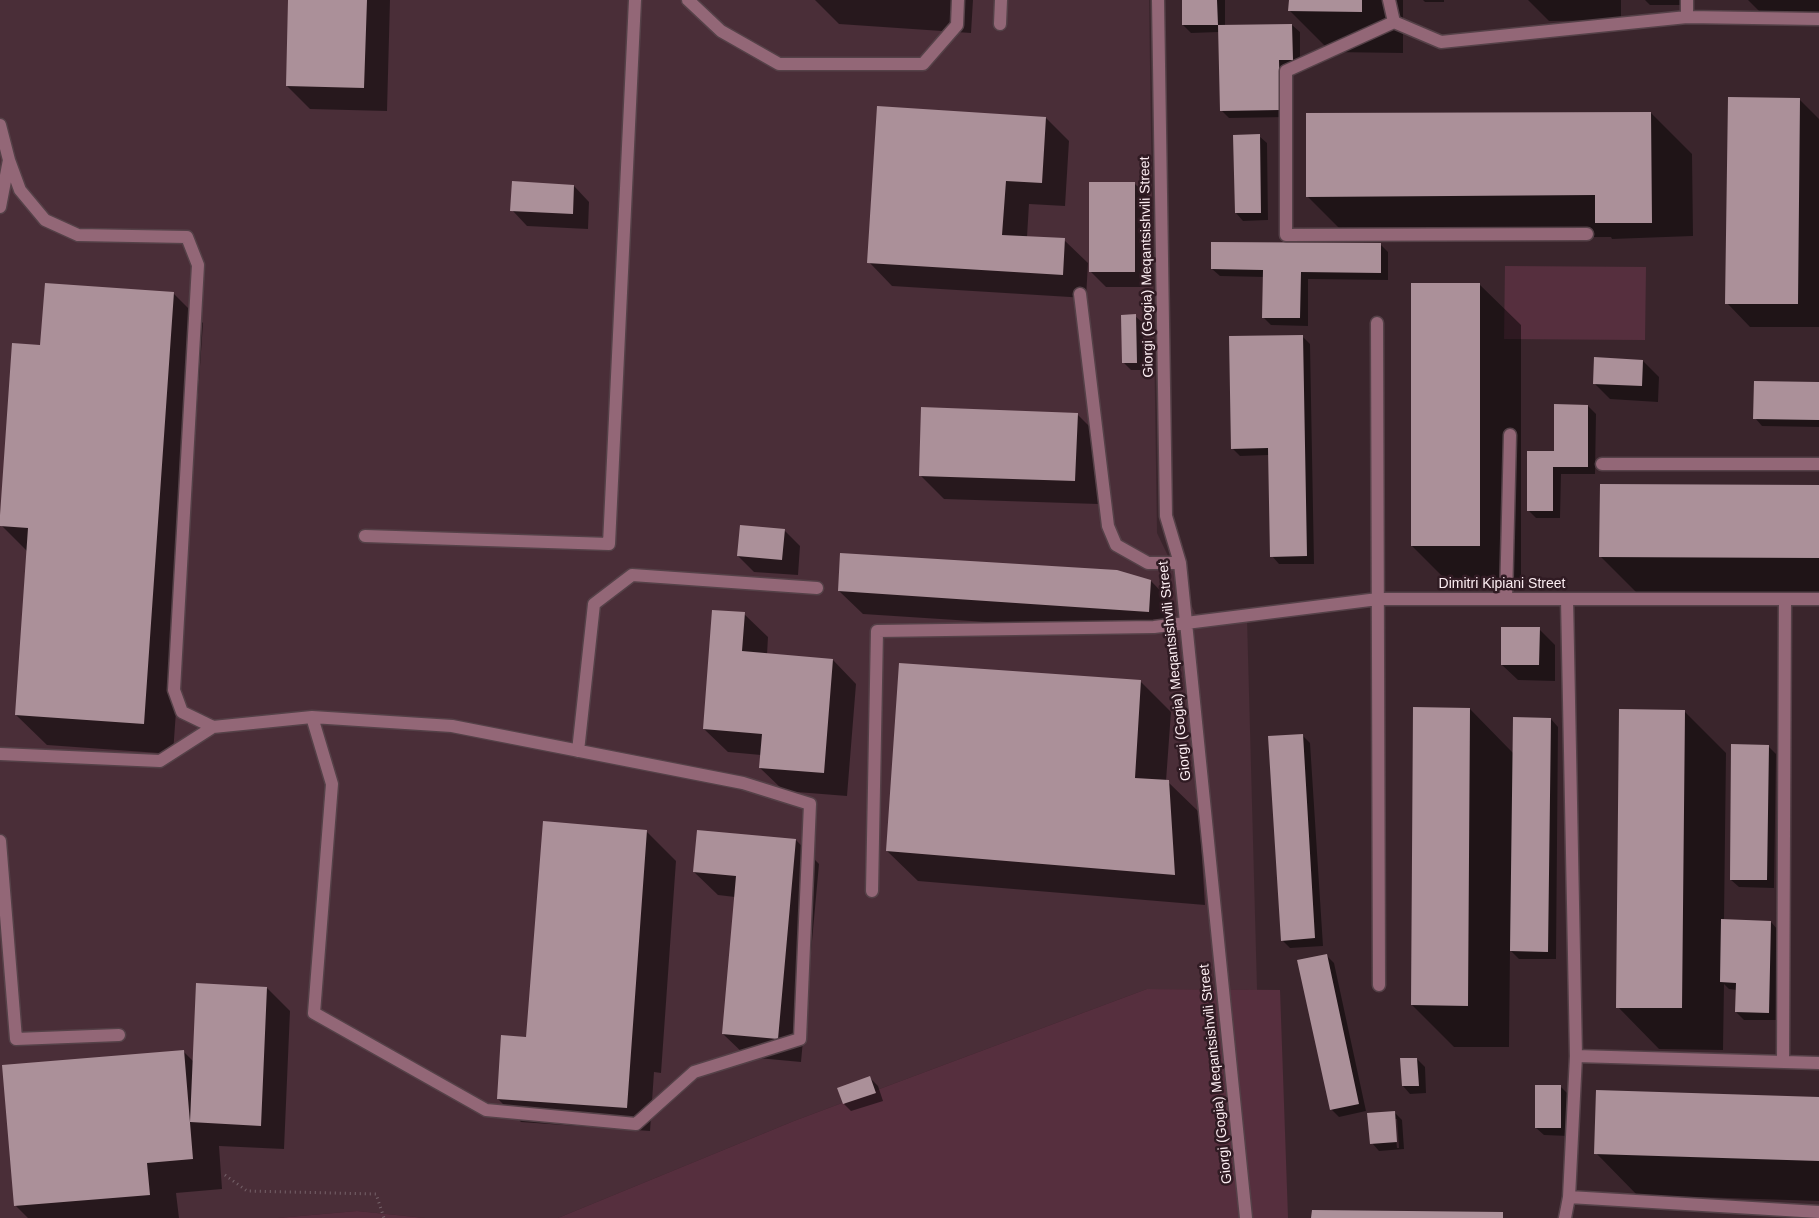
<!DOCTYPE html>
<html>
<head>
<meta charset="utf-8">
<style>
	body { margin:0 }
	canvas { display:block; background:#3a252c }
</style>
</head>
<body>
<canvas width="1819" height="1218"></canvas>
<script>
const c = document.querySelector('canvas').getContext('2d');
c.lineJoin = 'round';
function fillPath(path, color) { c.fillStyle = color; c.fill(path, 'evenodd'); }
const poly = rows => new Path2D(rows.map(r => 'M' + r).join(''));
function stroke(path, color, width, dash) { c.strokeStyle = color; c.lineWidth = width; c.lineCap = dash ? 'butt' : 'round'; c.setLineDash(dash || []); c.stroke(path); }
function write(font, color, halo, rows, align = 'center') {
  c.font = font + ' Helvetica,sans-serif'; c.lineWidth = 5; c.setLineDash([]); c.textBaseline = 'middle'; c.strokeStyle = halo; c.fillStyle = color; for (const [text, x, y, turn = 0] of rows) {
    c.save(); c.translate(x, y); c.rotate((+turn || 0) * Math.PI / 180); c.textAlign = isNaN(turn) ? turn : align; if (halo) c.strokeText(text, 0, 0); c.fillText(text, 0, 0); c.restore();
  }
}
const built = poly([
	[0,0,1149,0,1157,533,1199,621,1247,620,1257,990,1147,989,794,1121,558,1218,425,1218,357,1211,278,1218,0,1218]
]);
const green = poly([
	[1505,266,1646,267,1645,340,1504,339],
	[1147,989,1280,990,1288,1218,558,1218,794,1121],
	[357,1211,425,1218,278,1218]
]);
const shadow = poly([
	[289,0,390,0,387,111,310,109,287,86],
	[815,0,973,0,971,33,839,24],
	[1183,0,1225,0,1225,26,1292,25,1300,32,1300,67,1287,67,1287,117,1229,118,1221,110,1219,32,1191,33,1183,25],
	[1290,0,1403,0,1403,53,1331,52,1290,11],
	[1423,0,1444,0,1444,2,1425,2],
	[1528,0,1621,0,1621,20,1549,21],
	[1645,0,1686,0,1687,5,1650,5],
	[1748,0,1819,0,1819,20,1768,20],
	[1800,100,1819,119,1819,327,1750,327,1727,303],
	[1651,113,1692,154,1693,236,1612,239,1611,237,1349,238,1307,196],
	[1046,118,1069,141,1065,206,1029,204,1027,237,1064,240,1088,263,1086,298,892,286,869,262],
	[1259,136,1267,143,1268,220,1243,221,1236,213],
	[1135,184,1151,200,1150,287,1106,287,1090,271],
	[574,186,589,202,588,229,527,226,512,210],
	[1380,244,1388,252,1388,280,1308,279,1308,326,1271,325,1264,318,1264,277,1220,276,1212,269],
	[1479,284,1521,325,1521,588,1454,588,1412,546],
	[173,293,203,323,173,754,47,745,16,715,28,552,1,525,41,346],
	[1135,316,1143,323,1144,370,1131,370,1123,362],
	[1302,336,1310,344,1314,564,1279,564,1272,556,1269,455,1240,456,1232,448],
	[1643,361,1659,377,1658,402,1610,399,1594,383],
	[1819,384,1819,427,1762,426,1755,418],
	[1588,406,1596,414,1595,474,1561,474,1560,518,1536,518,1528,510,1555,452],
	[1077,414,1101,438,1098,504,944,499,920,475],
	[1819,486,1819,599,1642,598,1600,556],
	[784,530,800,546,798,575,754,572,738,556],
	[1151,581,1174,605,1172,634,863,614,839,591],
	[744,614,768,637,767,655,833,660,856,684,847,796,784,791,760,768,761,755,728,752,704,729],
	[1539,629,1555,645,1555,681,1518,680,1502,665],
	[1141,682,1171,712,1166,781,1168,782,1199,812,1205,905,918,881,887,851],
	[1470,709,1513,753,1551,719,1558,727,1556,959,1519,959,1510,950,1509,1047,1454,1047,1412,1005],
	[1684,711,1726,753,1724,920,1771,922,1778,930,1776,1020,1744,1020,1736,1012,1737,990,1729,989,1724,984,1723,1050,1659,1049,1618,1007],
	[1302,735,1310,743,1323,946,1290,948,1282,940],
	[1768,746,1776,754,1774,888,1739,887,1731,880],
	[646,831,676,861,661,1073,654,1072,650,1131,521,1122,498,1099,528,1038],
	[796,840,819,864,801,1062,747,1057,723,1034,735,897,718,895,694,872],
	[1326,955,1334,963,1366,1111,1339,1117,1331,1109],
	[267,988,290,1011,284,1149,219,1146,222,1189,176,1193,179,1218,28,1218,16,1206,4,1066,183,1051,194,1062],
	[1417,1059,1425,1067,1426,1093,1410,1094,1403,1086],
	[870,1078,878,1086,883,1101,851,1111,844,1104],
	[1560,1086,1568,1094,1568,1136,1544,1135,1536,1128],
	[1819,1098,1819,1201,1637,1195,1596,1153],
	[1394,1112,1402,1120,1404,1149,1379,1151,1372,1143],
	[1394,1119,1397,1119,1399,1148,1397,1148]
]);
const building = poly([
	[288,0,367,0,364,88,286,86],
	[1182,0,1217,0,1218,25,1182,25],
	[1289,0,1362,0,1362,12,1288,11],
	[1292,24,1293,60,1279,60,1280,110,1220,111,1218,25],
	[1728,97,1800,98,1798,304,1725,304],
	[877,106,1046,117,1042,183,1006,181,1002,235,1065,238,1063,275,867,263],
	[1651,112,1652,223,1595,223,1595,195,1306,197,1306,113],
	[1260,134,1261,213,1235,213,1233,135],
	[512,181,574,185,573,214,510,211],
	[1089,182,1135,182,1135,272,1089,272],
	[1211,242,1381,243,1381,273,1301,272,1300,318,1262,318,1263,270,1211,269],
	[45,283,174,292,144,724,15,715,28,528,0,526,0,515,12,343,40,345],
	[1411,283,1480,283,1480,546,1411,546],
	[1136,314,1137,363,1122,363,1121,315],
	[1303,335,1307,556,1270,557,1268,448,1231,449,1229,336],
	[1594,357,1643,360,1642,386,1593,384],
	[1754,381,1819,382,1819,420,1753,419],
	[1554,404,1588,405,1588,467,1553,467,1553,511,1527,511,1527,451,1554,451],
	[921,407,1078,413,1075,481,919,476],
	[1600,484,1819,485,1819,558,1599,557],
	[740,525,785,529,782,560,737,556],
	[840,553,1117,570,1151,580,1149,612,838,591],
	[712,610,745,612,742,651,833,659,824,773,759,768,762,734,703,729],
	[1501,627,1540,627,1539,665,1501,665],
	[899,663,1141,680,1135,778,1169,780,1175,875,886,851],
	[1413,707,1470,708,1468,1006,1411,1005],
	[1619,709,1685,710,1682,1008,1616,1008],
	[1513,717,1551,718,1548,952,1510,951],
	[1303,734,1315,938,1281,941,1268,736],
	[1731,744,1769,745,1767,880,1730,880],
	[543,821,647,830,627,1108,497,1099,501,1035,526,1037],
	[697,830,796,839,778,1039,722,1034,736,876,693,872],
	[1721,919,1771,921,1769,1013,1735,1012,1736,983,1720,982],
	[1327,954,1359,1104,1330,1110,1297,960],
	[196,983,267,987,261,1126,190,1122],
	[184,1050,193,1159,147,1163,150,1195,14,1206,2,1065],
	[1400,1058,1417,1058,1419,1086,1402,1086],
	[870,1076,876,1093,843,1104,837,1088],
	[1535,1085,1561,1085,1561,1128,1535,1128],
	[1596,1090,1819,1097,1819,1161,1594,1154],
	[1395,1111,1397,1142,1370,1144,1367,1113],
	[1312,1210,1503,1212,1503,1218,1311,1218]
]);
const path = poly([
	[225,1175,247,1191,376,1194,384,1218]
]);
const minor = poly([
	[688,0,721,31,779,64,923,64,957,25,958,0],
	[1158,0,1166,516,1180,563,1246,1218],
	[1389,0,1394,22],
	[1687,17,1687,0],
	[1000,24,1001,0],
	[0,125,9,160,20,190,45,220,78,235,187,237,198,265,174,690,182,712,213,727,312,717,452,726,743,783,810,804,800,1039,694,1072,636,1124,486,1110,314,1013,332,784,312,717],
	[0,207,9,160],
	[1587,234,1286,235,1286,71,1394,22,1441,42,1687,17,1819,19],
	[1080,294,1108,526,1116,545,1148,563,1180,563],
	[1377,323,1379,985],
	[1602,464,1819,464],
	[365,536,609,544,635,0],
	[1506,599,1510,435],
	[578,751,594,604,632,575,817,588],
	[0,754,160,761,213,727],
	[0,841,16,1039,119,1035],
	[872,891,877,631,1154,627,1378,599,1819,599],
	[1576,1056,1819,1063],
	[1783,1062,1785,599],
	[1569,1197,1819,1212],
	[1565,1218,1569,1197,1576,1056,1567,599]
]);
const streetNames = [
	["Giorgi (Gogia) Meqantsishvili Street",1147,267,-91],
	["Dimitri Kipiani Street",1502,584],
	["Giorgi (Gogia) Meqantsishvili Street",1175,671,-96],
	["Giorgi (Gogia) Meqantsishvili Street",1216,1074,-96]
];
fillPath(built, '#4a2e38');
fillPath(green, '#562f3e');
fillPath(shadow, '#0007');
fillPath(building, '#ab9099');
stroke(minor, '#554148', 15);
stroke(path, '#76636a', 3, [1, 4]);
stroke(minor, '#936777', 12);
write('14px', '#fbecf1', '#301b23', streetNames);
</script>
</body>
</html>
